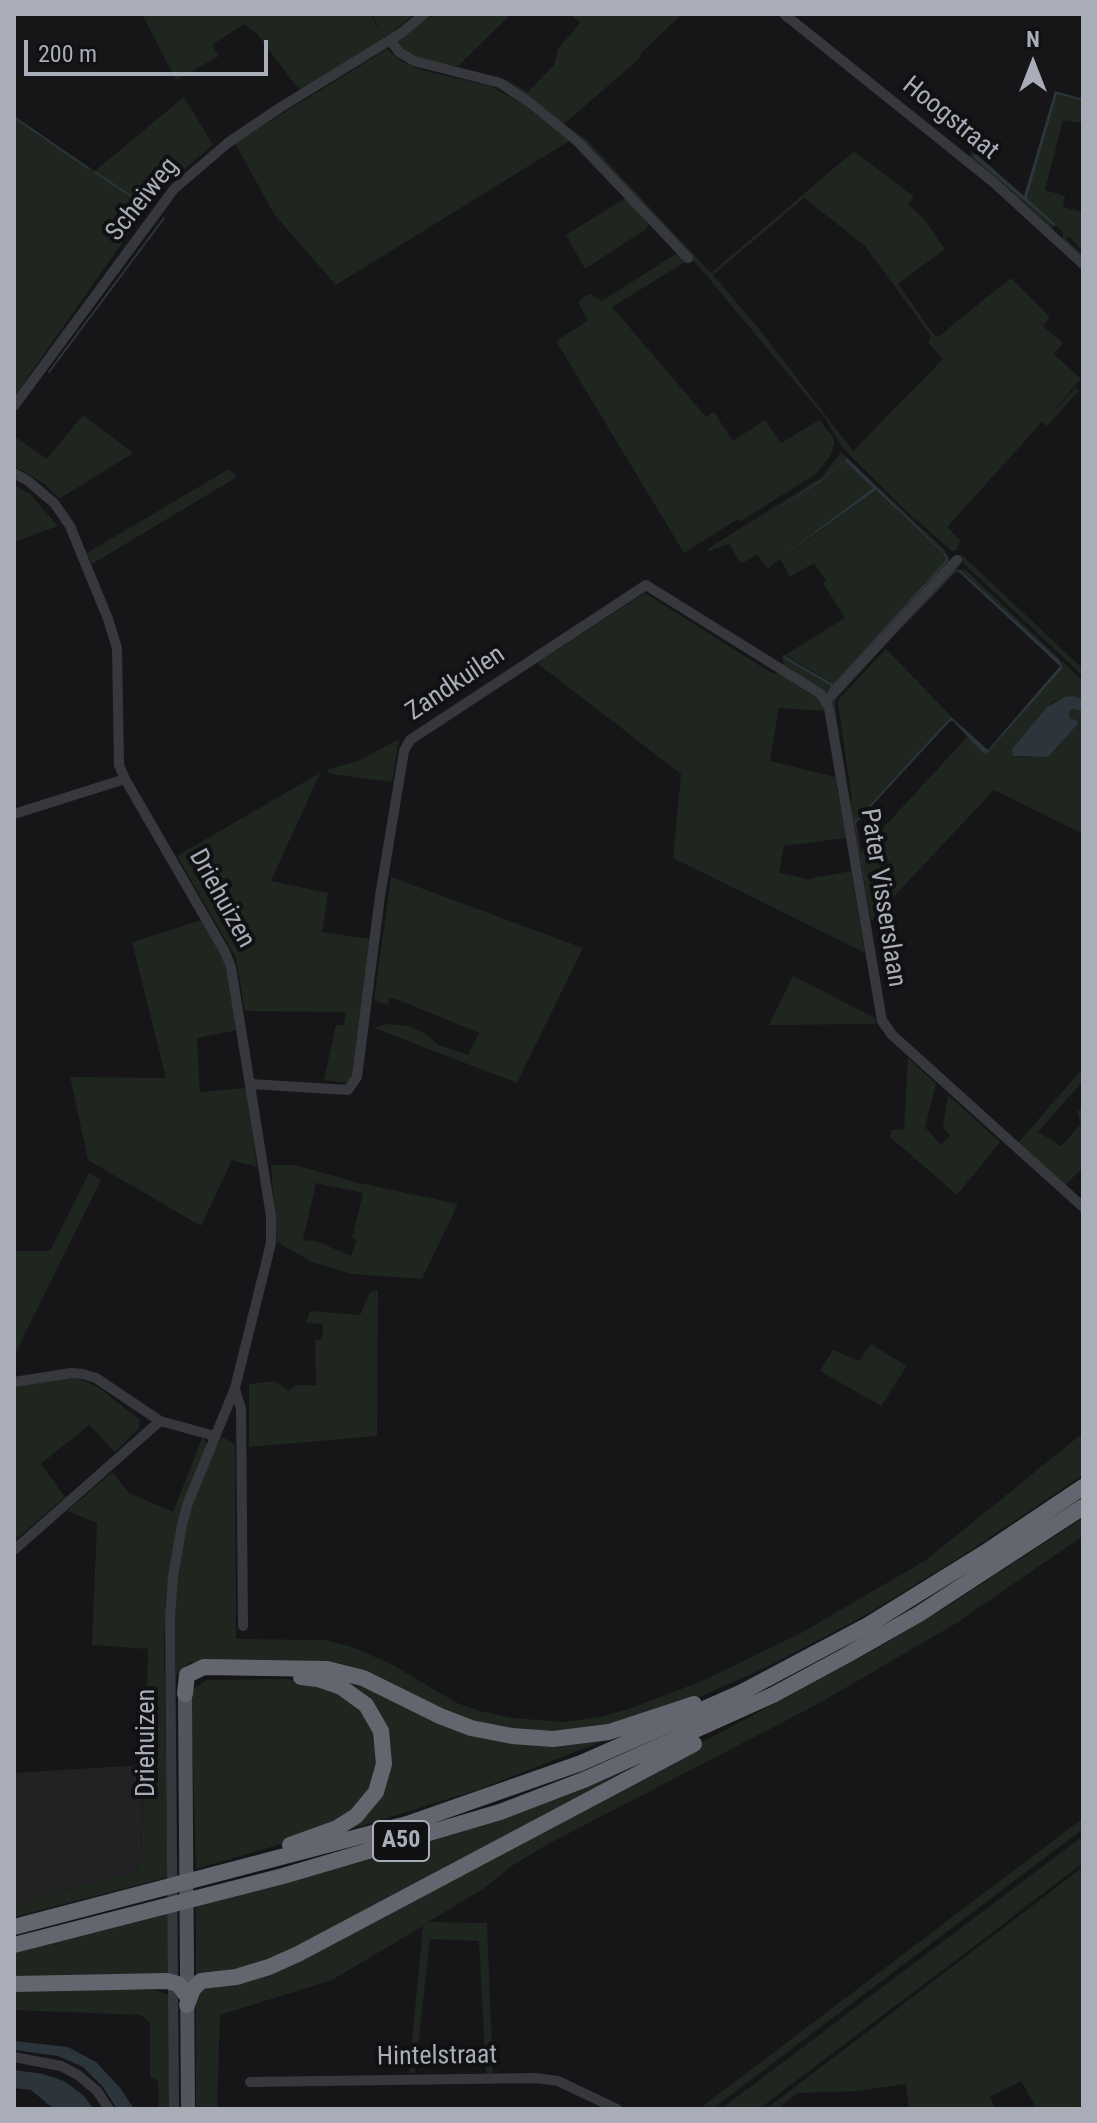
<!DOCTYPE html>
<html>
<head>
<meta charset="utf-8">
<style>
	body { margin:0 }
	#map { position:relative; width:1097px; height:2123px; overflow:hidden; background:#161618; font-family:"Roboto Condensed",sans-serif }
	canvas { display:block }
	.frame { position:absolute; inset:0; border:16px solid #a8adb8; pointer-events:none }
	.north { position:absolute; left:993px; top:24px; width:80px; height:80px; -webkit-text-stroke:6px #111113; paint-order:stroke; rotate:0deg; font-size:22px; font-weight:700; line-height:32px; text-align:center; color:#a8adb8 }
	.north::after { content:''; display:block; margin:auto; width:28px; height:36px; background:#a8adb8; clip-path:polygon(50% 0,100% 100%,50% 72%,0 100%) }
	.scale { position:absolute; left:24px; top:40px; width:244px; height:36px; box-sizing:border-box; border:4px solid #a8adb8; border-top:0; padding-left:10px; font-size:24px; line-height:28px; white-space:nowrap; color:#a8adb8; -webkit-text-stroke:6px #111113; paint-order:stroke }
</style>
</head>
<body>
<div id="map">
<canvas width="1097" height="2123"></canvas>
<div class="frame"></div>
<div class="north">N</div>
<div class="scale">200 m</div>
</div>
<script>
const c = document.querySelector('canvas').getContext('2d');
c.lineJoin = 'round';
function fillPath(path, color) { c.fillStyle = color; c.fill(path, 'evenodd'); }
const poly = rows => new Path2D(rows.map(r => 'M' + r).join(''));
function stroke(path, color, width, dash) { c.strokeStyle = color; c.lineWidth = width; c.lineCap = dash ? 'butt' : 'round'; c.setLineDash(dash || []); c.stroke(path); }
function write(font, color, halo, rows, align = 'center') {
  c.font = font + ' "Roboto Condensed",sans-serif'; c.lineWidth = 8; c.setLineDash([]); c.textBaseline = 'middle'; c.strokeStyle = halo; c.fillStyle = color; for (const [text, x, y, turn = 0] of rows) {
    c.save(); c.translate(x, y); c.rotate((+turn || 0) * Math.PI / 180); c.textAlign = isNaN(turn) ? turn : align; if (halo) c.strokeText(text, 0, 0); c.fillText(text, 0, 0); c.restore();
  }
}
const built = poly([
	[143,1765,141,1861,136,1872,14,1904,14,1773]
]);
const green = poly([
	[142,14,370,14,384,37,387,36,383,36,372,14,415,14,393,31,410,24,303,91,294,83,257,34,244,24,212,45,219,56,176,80],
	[428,14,431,14,428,20,433,14,511,14,458,66,447,65,501,77,496,79,426,63,402,52,398,46,398,37,414,28],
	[570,14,682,14,641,53,639,59,564,124,587,140,711,273,854,151,914,197,908,204,924,219,945,249,898,284,935,336,939,336,1011,278,1050,317,1043,326,1063,343,1054,354,1081,379,1049,415,1076,388,1079,391,1047,426,1042,422,947,527,960,540,957,550,952,551,905,510,842,447,825,418,706,275,603,165,505,82,505,79,528,92,554,65,558,49,580,23],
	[804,198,865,246,931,336,928,342,943,359,853,451,756,325,713,275],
	[387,49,401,61,421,70,490,86,523,104,569,141,336,285,274,214,235,143],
	[1057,94,1083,101,1083,123,1063,120,1045,190,1065,196,1063,207,1083,212,1083,251,1068,236,1067,240,1083,255,1083,259,1063,241,1063,232,1057,226,1049,228,969,158,972,151,975,153,973,156,1054,226,1054,224,1027,198],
	[184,97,213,145,174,178,148,206,14,397,14,118,95,171],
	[627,197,649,223,646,229,585,269,566,235],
	[677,253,685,262,612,307,706,417,714,412,733,441,765,420,781,443,819,420,833,437,834,443,831,455,816,474,741,521,738,519,684,553,556,341,588,321,578,302,586,296,591,294,602,301],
	[83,415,133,453,59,499,46,485,14,466,14,436,47,459],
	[841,452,945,550,950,561,830,694,785,667,782,658,783,654,785,655,845,618,823,583,826,581,814,563,790,577,780,559,768,569,757,554,741,564,729,544,707,552,709,548,822,477],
	[847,458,944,552,948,558,836,684,829,688,830,685,785,655,833,684,946,560,943,553,876,490,786,556,873,488,846,460,819,483,762,518,825,477],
	[229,469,237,477,92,564,87,553],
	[14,485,30,494,58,526,14,542],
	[961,554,1083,669,1083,676,963,563,959,557],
	[955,568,966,570,1083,681,1083,699,1055,701,1047,707,1012,749,1016,757,1048,757,1077,725,1068,715,1069,712,1072,709,1083,711,1083,834,994,790,871,921,860,853,968,736,984,754,987,753,1063,668,1059,660,960,570,951,573,938,586,836,699,835,707,850,802,852,799,838,704,839,699,886,649,952,717,856,820,853,813,886,1016,896,1031,1013,1137,888,1027,831,701],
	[645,593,773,674,779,672,822,700,824,711,779,708,770,761,835,777,846,838,784,846,779,873,808,879,851,871,865,953,673,858,681,774,537,663],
	[399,739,392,782,330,774,326,770,360,760],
	[320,773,271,881,328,893,322,932,370,939,353,1079,347,1083,324,1080,336,1025,344,1025,346,1012,245,1011,236,958,177,856],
	[391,877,583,948,517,1083,374,1028,386,1024,409,1026,424,1033,439,1045,468,1055,479,1033,399,1000,390,998,388,1005,374,1000],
	[202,920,225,960,238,1030,197,1038,200,1092,246,1088,257,1167,232,1160,201,1226,88,1160,70,1077,166,1078,132,942],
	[793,976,875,1018,876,1024,769,1025],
	[908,1058,936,1084,925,1127,941,1145,950,1136,943,1128,948,1095,1000,1142,957,1195,890,1137,891,1130,904,1129],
	[1083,1068,1083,1081,1038,1132,1061,1146,1081,1124,1077,1112,1083,1107,1083,1168,1065,1185,1018,1143],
	[271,1165,295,1165,355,1182,458,1204,422,1279,352,1274,312,1262,277,1242],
	[316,1183,363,1193,352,1238,357,1240,351,1256,316,1241,303,1240],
	[89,1173,101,1180,14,1356,14,1251,50,1251],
	[378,1290,377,1436,249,1447,249,1384,275,1381,289,1391,296,1385,316,1385,315,1340,322,1339,323,1324,306,1323,310,1311,360,1315,370,1292],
	[871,1344,907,1366,881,1406,820,1371,833,1350,859,1361],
	[77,1378,98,1387,140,1420,139,1428,115,1452,89,1425,41,1464,65,1497,14,1541,14,1386,56,1379],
	[1083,1433,1083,1475,965,1554,864,1616,767,1667,695,1699,574,1734,482,1727,384,1684,226,1662,189,1663,176,1676,174,1577,194,1496,212,1452,222,1437,235,1444,236,1639,325,1640,352,1647,391,1664,457,1703,480,1711,513,1718,563,1722,599,1717,629,1709,702,1681,801,1633,926,1560],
	[203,1436,207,1445,179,1524,166,1596,164,1640,168,1877,14,1917,14,1904,136,1872,141,1861,148,1649,92,1645,97,1523,67,1511,112,1472,129,1493,173,1512],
	[1083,1518,1083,1536,955,1624,816,1705,548,1844,510,1867,486,1887,428,1922,487,1923,493,2073,486,2073,479,1941,430,1939,415,2073,409,2073,423,1926,332,1980,220,2015,217,2109,196,2109,196,1993,209,1988,239,1984,671,1759,878,1648,957,1600],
	[338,1674,494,1736,650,1723,477,1790,329,1836,364,1814,385,1732],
	[286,1679,308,1681,336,1688,374,1722,379,1777,358,1809,295,1840,196,1869,191,1695,193,1689,207,1680],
	[648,1762,274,1961,203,1975,196,1973,196,1905,438,1839,516,1813],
	[1083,1818,1083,1829,712,2109,699,2109],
	[1083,1836,1083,1863,960,1957,759,2109,721,2109],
	[1083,1867,1083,2105,1076,2109,1037,2109,1021,2081,990,2097,996,2109,909,2109,906,2084,857,2091,798,2093,777,2109,766,2109],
	[168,1913,168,1977,14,1980,14,1953],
	[14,1989,155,1990,169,1995,169,2109,159,2109,158,2081,150,2077,150,2023,141,2015,14,2010]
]);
const water = poly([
	[1055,91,1083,99,1083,101,1057,94,1027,198,1055,224,1054,226,972,156,976,154,1024,196],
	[847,458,944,552,948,558,948,561,830,690,830,685,785,659,784,656,833,684,946,560,943,553,876,490,784,556,873,488,845,461,819,483,762,518,825,477],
	[960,570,1059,660,1063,668,987,753,984,754,953,721,950,721,856,823,872,925,853,812,856,820,951,717,988,750,1060,666,959,572,954,573,891,640,952,573],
	[1073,696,1083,699,1083,711,1072,709,1069,712,1070,718,1078,721,1077,725,1048,757,1013,756,1012,749,1047,707,1065,697],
	[14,2041,68,2047,96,2062,121,2089,134,2109,117,2109,103,2087,83,2067,58,2056,14,2050],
	[14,2070,43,2074,64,2081,83,2095,94,2109,54,2109,31,2090,14,2088]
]);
const stream = poly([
	[14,117,88,168],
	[95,172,147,207],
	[49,372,164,218]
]);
const minor = poly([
	[784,14,992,181,1083,264],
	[390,40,399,52,414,61,500,83,529,102,578,142,688,258],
	[14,406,174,189,229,142,281,107,400,34,424,14],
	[14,473,28,481,54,503,70,526,108,619,117,648,119,765,125,779,225,952,231,967,271,1216,271,1243,235,1388,188,1503,182,1525,173,1577,170,1617,174,2109],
	[826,701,957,560],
	[14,814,125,779],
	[250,1084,348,1090,357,1077,380,896,404,751,410,740,646,585,821,694,829,708,882,1021,892,1035,1083,1207],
	[14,1382,71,1373,83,1374,96,1378,160,1421,215,1436],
	[235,1389,241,1409,243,1626],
	[14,1550,160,1421],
	[14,2057,61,2066,78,2075,97,2091,109,2109],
	[250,2082,535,2078,558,2081,617,2109]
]);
const major = poly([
	[185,1694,188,2109]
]);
const highway = poly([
	[185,1694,187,1675,204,1667,327,1669,363,1678,440,1716,471,1728,512,1736,553,1739,609,1732,694,1704],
	[290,1845,337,1828,356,1816,376,1792,384,1764,381,1731,366,1705,341,1687,318,1679,301,1677],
	[14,1927,407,1824,581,1763,742,1692,868,1625,989,1550,1083,1487],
	[14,1945,283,1876,500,1812,586,1779,773,1695,847,1655,919,1614,1083,1507],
	[14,1984,167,1981,178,1984,187,1996],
	[187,2005,193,1989,201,1981,236,1977,269,1967,298,1954,694,1744]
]);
const shields = [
	[401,1841,56]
];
const shieldNames = [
	["A50",401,1841]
];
const streetNames = [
	["Hoogstraat",950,119,39],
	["Scheiweg",143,200,-51],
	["Zandkuilen",456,684,-34],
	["Pater Visserslaan",882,898,81],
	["Driehuizen",221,899,61],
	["Driehuizen",147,1743,-90],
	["Hintelstraat",437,2057,-1]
];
fillPath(built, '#222225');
fillPath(green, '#1e261f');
fillPath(water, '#2c353c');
stroke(stream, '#2c353c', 2);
stroke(minor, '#37383d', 10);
stroke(major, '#53555c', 14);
stroke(highway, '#63666e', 16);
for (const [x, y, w] of shields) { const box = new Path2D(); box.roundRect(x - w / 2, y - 20, w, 40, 6); c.fillStyle = '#111113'; c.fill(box); stroke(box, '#a8adb8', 2); }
write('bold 24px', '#a8adb8', null, shieldNames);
write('26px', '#a8adb8', '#111113', streetNames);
</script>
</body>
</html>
